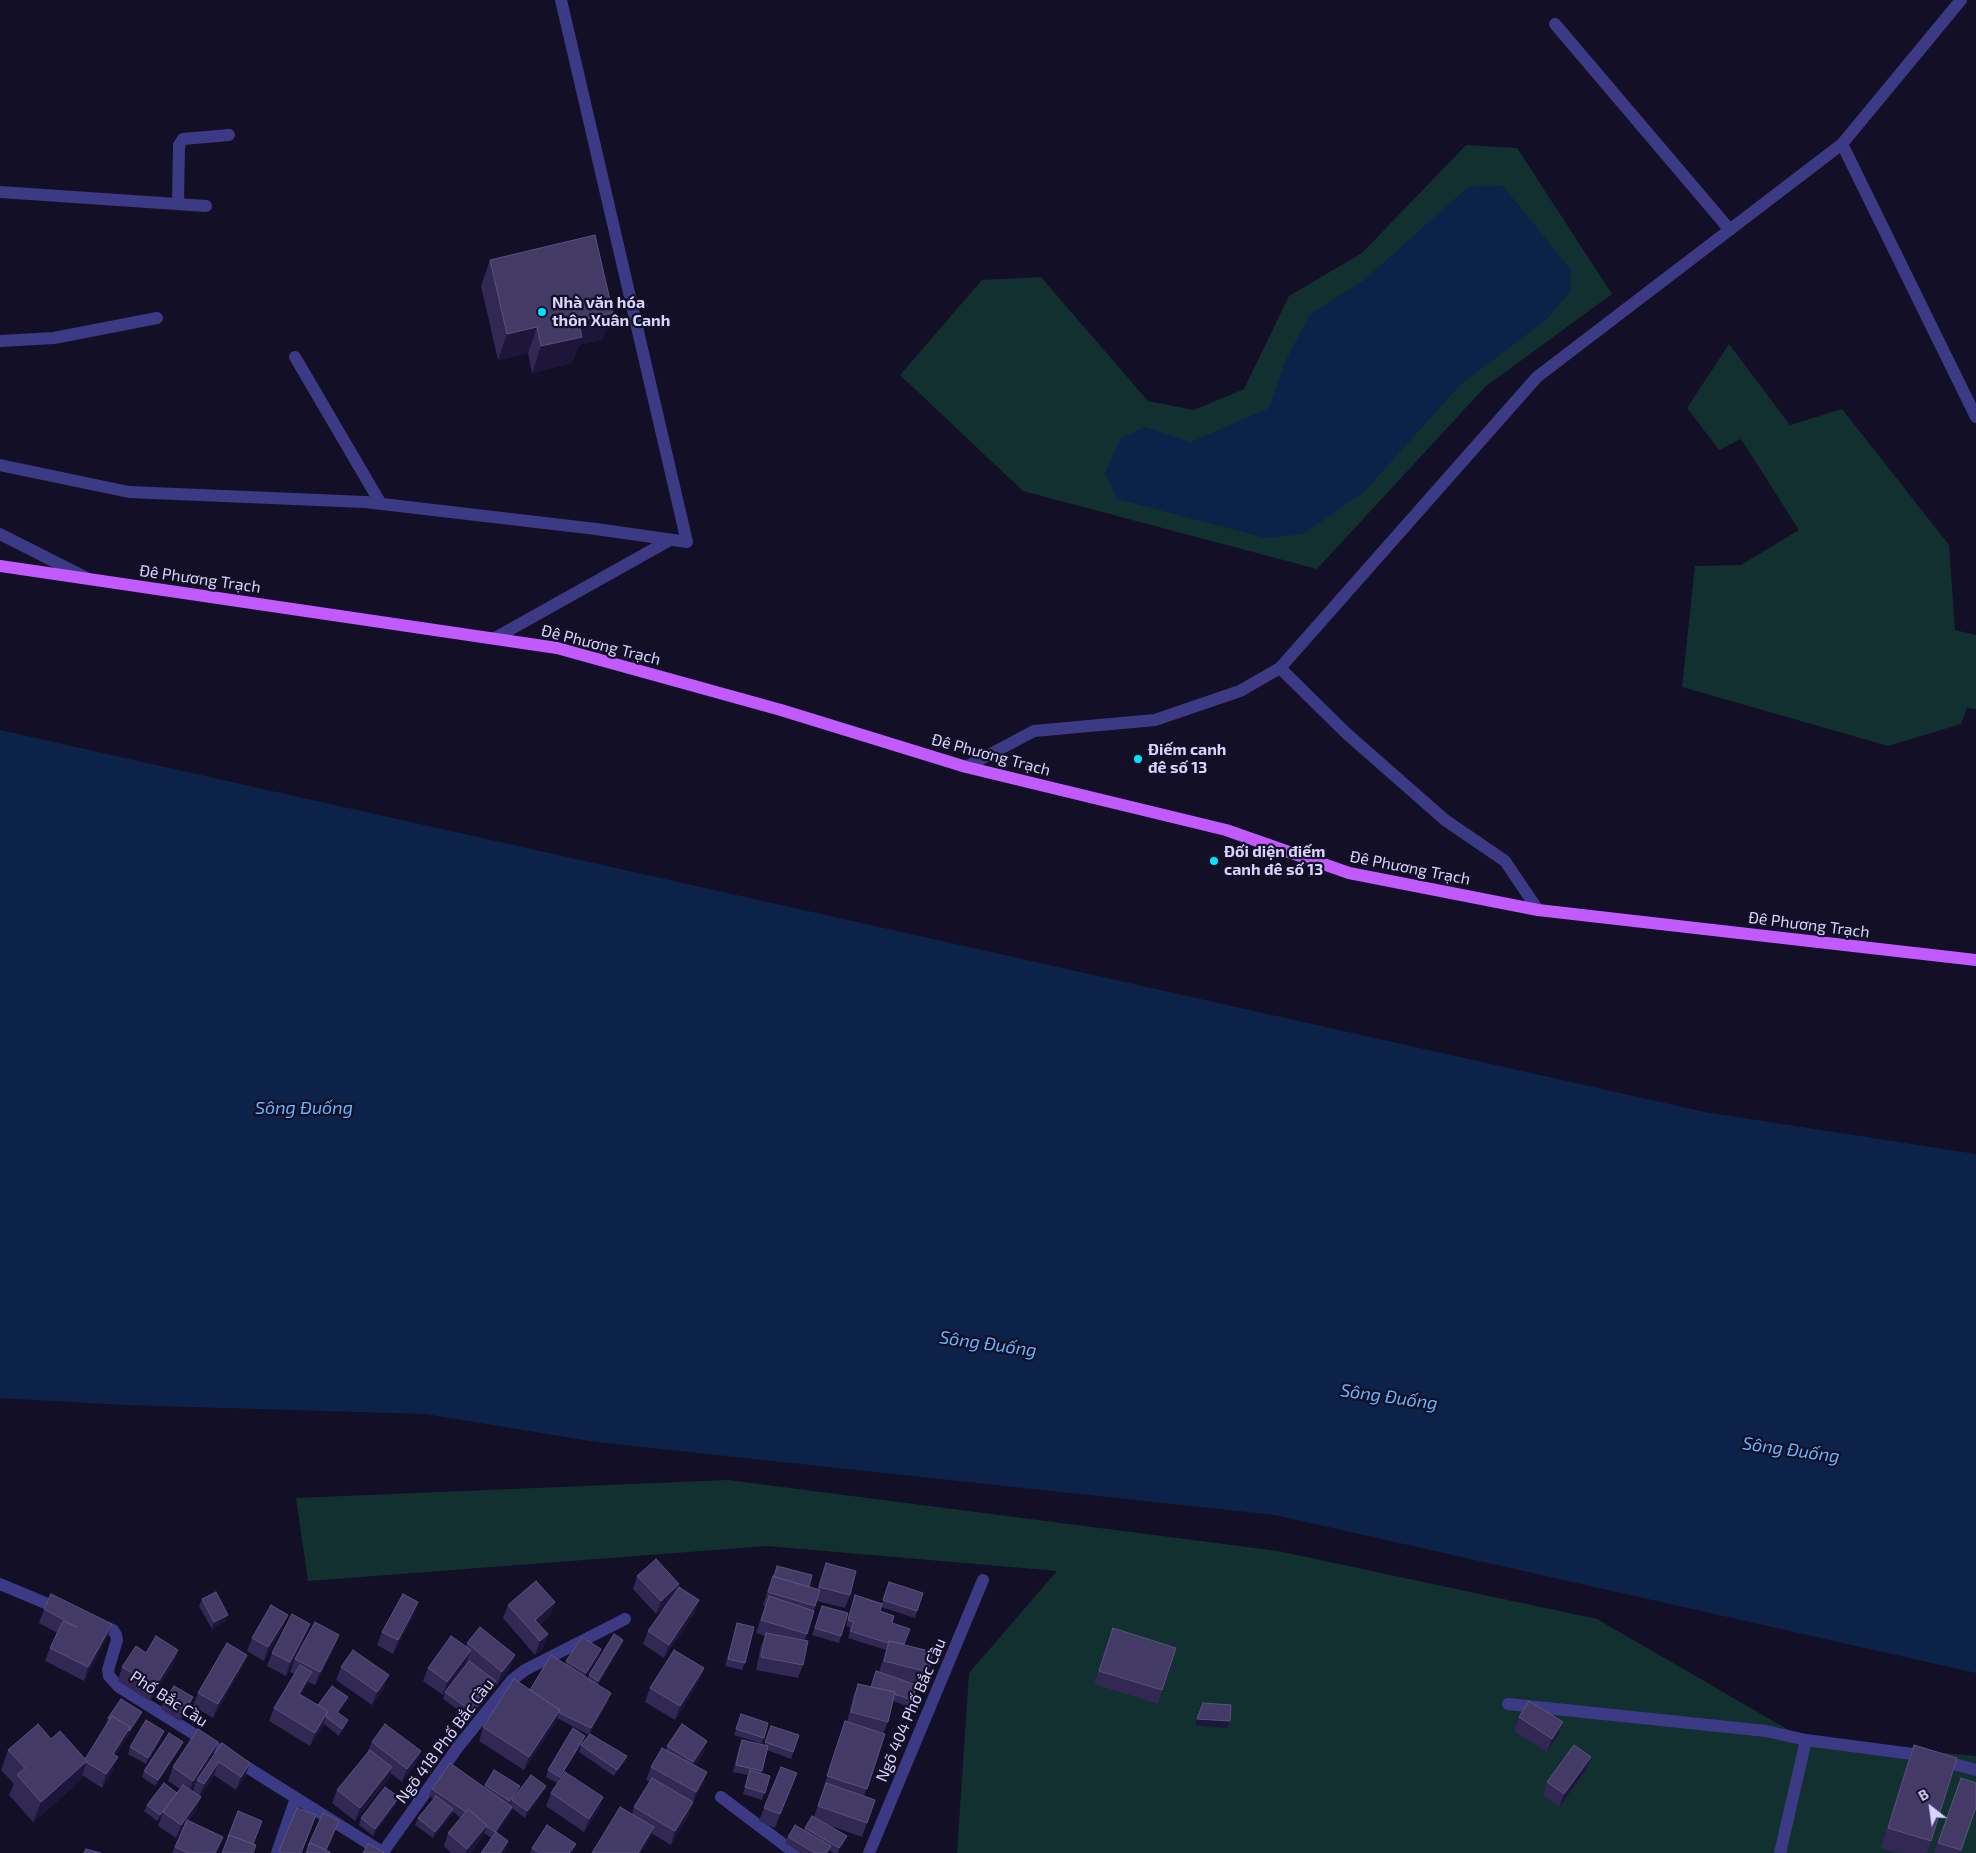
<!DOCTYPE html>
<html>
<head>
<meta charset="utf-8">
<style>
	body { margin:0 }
	#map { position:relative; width:1976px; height:1853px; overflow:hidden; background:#130f26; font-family:"Exo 2",sans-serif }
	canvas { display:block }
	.north { position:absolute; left:1906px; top:1783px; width:50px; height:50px; -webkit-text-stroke:4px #130f26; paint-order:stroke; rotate:330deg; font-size:14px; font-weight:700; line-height:20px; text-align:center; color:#d9d4ff }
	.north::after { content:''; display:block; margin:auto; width:18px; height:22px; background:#d9d4ff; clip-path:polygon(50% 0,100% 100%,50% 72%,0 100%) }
</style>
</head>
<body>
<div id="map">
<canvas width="1976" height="1853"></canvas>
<div class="north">B</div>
</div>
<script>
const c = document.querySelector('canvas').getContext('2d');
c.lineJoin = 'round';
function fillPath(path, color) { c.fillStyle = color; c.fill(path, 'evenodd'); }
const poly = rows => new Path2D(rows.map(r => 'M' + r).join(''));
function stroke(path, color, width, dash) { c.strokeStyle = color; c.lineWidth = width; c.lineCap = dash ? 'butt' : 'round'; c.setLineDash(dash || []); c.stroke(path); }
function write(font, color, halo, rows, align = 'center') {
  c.font = font + ' "Exo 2",sans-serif'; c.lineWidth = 4.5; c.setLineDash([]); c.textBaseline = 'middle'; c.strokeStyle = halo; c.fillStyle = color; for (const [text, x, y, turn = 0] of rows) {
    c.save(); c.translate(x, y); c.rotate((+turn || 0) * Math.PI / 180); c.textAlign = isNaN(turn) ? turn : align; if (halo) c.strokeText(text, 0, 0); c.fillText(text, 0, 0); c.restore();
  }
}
const green = poly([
	[1466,145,1517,148,1612,294,1485,387,1317,569,1023,491,900,375,982,280,1041,277,1148,401,1194,410,1244,389,1289,296,1362,253],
	[1729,344,1790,425,1842,409,1949,545,1955,630,1976,635,1976,709,1967,708,1961,724,1888,746,1682,687,1695,566,1741,565,1799,530,1741,439,1719,450,1687,408],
	[728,1480,1278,1551,1597,1619,1806,1740,1976,1756,1976,1853,957,1853,969,1673,1057,1571,767,1546,308,1581,296,1498]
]);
const water = poly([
	[1503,186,1571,270,1570,292,1546,320,1460,385,1365,491,1303,534,1266,538,1117,499,1105,473,1121,438,1145,427,1191,442,1269,408,1285,362,1310,314,1363,281,1468,187],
	[0,730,1705,1112,1976,1154,1976,1673,1275,1515,596,1442,425,1414,125,1405,0,1398]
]);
const street = poly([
	[1555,24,1730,230],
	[1842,144,1976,417],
	[0,192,206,206],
	[178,204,179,145,183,139,229,135],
	[0,341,54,338,157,318],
	[295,357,381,504],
	[0,465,129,492,365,502,596,529,687,542,561,0],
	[0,534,85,577],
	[495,638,670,540],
	[1280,668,1346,733,1445,820,1505,861,1538,910],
	[966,767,1034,731,1155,720,1240,691,1280,668,1537,377,1842,144,1961,0],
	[0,1584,62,1610],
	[95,1623,113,1630,116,1635,117,1640,108,1670,109,1676,119,1687,384,1853],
	[1508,1704,1766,1731,1806,1740,1920,1755,1976,1770],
	[721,1797,795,1853],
	[383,1852,458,1747,512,1680,525,1670,625,1619],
	[277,1853,296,1798],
	[869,1853,983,1580],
	[1780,1853,1806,1740]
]);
const primary = poly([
	[0,566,557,648,781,710,966,767,1226,830,1349,873,1538,910,1976,960]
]);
const wall = poly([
	[490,260,603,339,579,345,572,363,532,373,528,353,498,360,481,286],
	[826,1563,850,1595,845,1608,817,1601,805,1640,803,1665,798,1678,756,1670,761,1646,765,1636,756,1633,765,1606,763,1605,768,1590,777,1566,809,1587,817,1590,821,1577],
	[637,1576,679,1584,678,1589,699,1600,694,1614,664,1658,643,1644,648,1631,667,1605,656,1614,633,1589],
	[889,1582,923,1593,915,1618,881,1607,880,1611,892,1623,904,1644,928,1672,923,1685,903,1680,917,1685,909,1707,893,1701,888,1722,883,1734,885,1734,864,1796,875,1800,862,1837,828,1825,847,1836,844,1843,838,1853,834,1853,829,1850,828,1853,801,1853,785,1843,788,1837,804,1830,805,1828,814,1817,841,1735,845,1721,847,1722,853,1697,858,1684,871,1687,879,1672,886,1650,848,1638,851,1628,846,1626,853,1602,855,1595,882,1603],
	[202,1599,226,1621,212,1629,199,1606],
	[418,1602,414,1615,393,1654,377,1645,382,1632],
	[555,1602,550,1616,540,1625,548,1634,543,1648,535,1655,503,1618,508,1605],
	[822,1606,841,1636,839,1643,812,1635],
	[44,1609,112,1624,107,1637,84,1681,45,1661,50,1648,57,1633,39,1623],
	[737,1623,745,1663,742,1670,725,1666],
	[283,1628,264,1661,247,1651,252,1638],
	[1113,1628,1162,1690,1158,1704,1094,1684],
	[339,1635,334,1648,315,1685,308,1682,301,1695,318,1705,345,1704,338,1713,345,1727,339,1736,324,1724,310,1746,269,1721,274,1708,294,1674,290,1672,295,1659],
	[306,1637,286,1676,267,1666,272,1653],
	[623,1640,621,1646,598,1684,609,1699,589,1735,557,1718,555,1723,524,1770,479,1741,483,1727,530,1690,565,1664,566,1661,601,1649,599,1656,585,1677,588,1678,589,1675],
	[467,1643,510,1669,497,1685,495,1684,494,1688,471,1719,443,1699,445,1692,468,1661,467,1660,466,1663,443,1695,423,1681,428,1668,466,1646],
	[178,1650,173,1664,150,1701,118,1681,122,1667,146,1653],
	[247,1655,242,1668,213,1718,193,1706,198,1693],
	[341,1667,384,1689,372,1705,336,1680],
	[704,1668,699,1681,675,1720,645,1702,650,1688],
	[163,1703,191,1704,180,1721,161,1709],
	[741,1714,764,1738,762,1744,734,1735],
	[1519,1717,1563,1722,1558,1735,1547,1752,1514,1731],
	[108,1718,139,1719,126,1738,115,1756,113,1770,102,1788,82,1775,80,1781,33,1822,9,1795,14,1784,1,1770,8,1750,51,1739,85,1759,106,1724],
	[771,1726,799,1735,791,1759,767,1750,761,1774,770,1776,762,1800,743,1794,748,1775,733,1772,739,1747,742,1740,764,1745],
	[164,1731,162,1738,146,1764,128,1754,130,1747],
	[585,1736,582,1742,557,1783,546,1777,548,1770],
	[707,1741,703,1754,695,1766,707,1772,702,1786,693,1802,688,1816,671,1845,651,1833,649,1840,632,1814,634,1807,650,1782,646,1780,651,1767,666,1750,667,1746],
	[183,1742,180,1749,155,1786,142,1777,144,1771],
	[372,1742,421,1751,416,1764,402,1782,390,1773,388,1780,355,1821,332,1803,337,1790,367,1753],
	[222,1743,250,1763,245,1776,236,1790,214,1775,200,1796,196,1810,188,1821,217,1853,172,1853,183,1828,176,1838,158,1826,162,1815,157,1821,144,1811,147,1805,177,1793,180,1789,168,1781,173,1767,213,1756,205,1768],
	[196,1781,193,1791,191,1790],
	[581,1745,627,1756,624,1762,614,1776,579,1752],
	[1914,1745,1931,1841,1927,1853,1898,1853,1881,1848,1906,1765],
	[1586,1770,1559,1807,1543,1795,1547,1782],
	[797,1773,775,1828,759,1821,764,1808],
	[1961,1778,1976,1807,1960,1853,1934,1853],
	[485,1785,517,1794,543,1792,525,1818,512,1808,510,1814,497,1833,508,1841,504,1853,481,1853,491,1838,484,1833,482,1838,470,1853,451,1853,444,1846,448,1833,461,1818,453,1812,451,1816,433,1838,415,1825,418,1818,434,1799,429,1796,432,1789,484,1787],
	[551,1793,603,1797,598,1811,584,1832,546,1806],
	[396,1804,373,1836,359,1825,361,1818],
	[576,1844,572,1853,530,1853,532,1848]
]);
const shadedWall = poly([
	[613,313,603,339,579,345,572,363,532,373,541,346,578,321],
	[537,327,528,353,498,360,507,334],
	[679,1584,675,1598,656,1614,661,1601],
	[699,1600,694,1614,664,1658,669,1645],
	[418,1602,414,1615,393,1654,398,1640],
	[555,1602,550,1616,532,1632,535,1620],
	[228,1615,226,1621,212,1629,214,1622],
	[288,1615,283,1628,264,1661,268,1647],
	[112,1624,107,1637,84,1681,88,1667],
	[310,1624,306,1637,286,1676,290,1662],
	[548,1634,543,1648,535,1655,540,1641],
	[339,1635,334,1648,315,1685,320,1672],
	[623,1640,621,1646,595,1687,598,1681],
	[601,1649,599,1656,584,1680,586,1673],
	[178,1650,173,1664,150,1701,155,1687],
	[471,1650,466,1663,443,1695,447,1682],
	[247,1655,242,1668,213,1718,218,1704],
	[515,1655,510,1669,497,1685,502,1672],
	[704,1668,699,1681,675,1720,680,1706],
	[312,1672,307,1685,294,1707,299,1694],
	[389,1675,384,1689,372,1705,377,1692],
	[496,1681,494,1688,471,1719,473,1712],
	[611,1693,609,1699,589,1735,591,1728],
	[193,1697,191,1704,180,1721,183,1714],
	[348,1697,345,1704,334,1718,337,1712],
	[560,1710,555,1723,524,1770,529,1757],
	[328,1711,323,1725,310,1746,315,1733],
	[142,1712,139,1719,126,1738,129,1731],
	[1197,1719,1230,1721,1227,1728,1195,1725],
	[348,1720,345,1727,339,1736,342,1729],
	[1563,1722,1558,1735,1547,1752,1552,1739],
	[130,1727,125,1741,108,1767,113,1754],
	[164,1731,162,1738,146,1764,148,1758],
	[585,1736,582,1742,557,1783,560,1777],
	[707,1741,703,1754,688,1776,693,1762],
	[183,1742,180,1749,155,1786,158,1780],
	[218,1742,213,1756,188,1794,193,1781],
	[421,1751,416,1764,402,1782,407,1769],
	[627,1756,624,1762,614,1776,617,1770],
	[118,1757,113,1770,102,1788,106,1774],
	[1591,1757,1586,1770,1559,1807,1564,1794],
	[87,1761,80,1781,33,1822,41,1802],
	[219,1762,214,1775,199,1797,204,1784],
	[250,1763,245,1776,236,1790,241,1777],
	[392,1767,388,1780,355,1821,360,1808],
	[707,1772,702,1786,692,1805,696,1792],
	[797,1773,792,1786,775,1828,780,1814],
	[520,1786,517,1793,507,1808,510,1801],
	[546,1786,543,1792,525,1818,527,1811],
	[177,1793,163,1812,162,1815,157,1821,160,1815],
	[201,1797,196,1810,176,1838,181,1825],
	[399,1797,396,1804,373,1836,375,1829],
	[603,1797,598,1811,584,1832,589,1819],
	[693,1802,688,1816,671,1845,675,1831],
	[512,1807,510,1814,493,1839,495,1832],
	[453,1809,451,1816,433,1838,435,1832],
	[487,1825,482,1838,470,1853,466,1853,467,1849],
	[654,1827,649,1840,641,1853,638,1853],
	[847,1836,844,1843,838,1853,839,1848],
	[223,1837,218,1851,217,1853,215,1853],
	[508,1841,504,1853,500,1853],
	[576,1844,572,1853,569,1853]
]);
const building = poly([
	[595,235,613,313,578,321,582,337,541,346,537,327,507,334,490,260,595,235],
	[656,1559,679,1584,661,1601,637,1576,656,1559],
	[826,1563,856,1571,850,1595,819,1587,826,1563],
	[777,1566,812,1575,809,1587,774,1577,777,1566],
	[773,1576,820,1590,815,1606,768,1592,773,1576],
	[536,1581,555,1602,535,1620,548,1634,540,1641,508,1605,536,1581],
	[889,1582,923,1593,917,1611,883,1600,889,1582],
	[679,1587,699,1600,669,1645,648,1631,679,1587],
	[216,1592,228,1615,214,1622,202,1599,216,1592],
	[51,1594,112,1624,88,1667,50,1648,63,1621,77,1627,44,1609,51,1594],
	[403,1594,418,1602,398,1640,382,1632,403,1594],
	[855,1595,882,1604,880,1611,894,1616,892,1623,910,1629,904,1644,889,1641,888,1643,850,1631,854,1622,848,1620,855,1595],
	[769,1596,814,1611,807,1634,761,1620,769,1596],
	[271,1605,288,1615,268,1647,252,1638,271,1605],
	[822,1606,848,1613,841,1636,815,1628,822,1606],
	[292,1614,310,1624,290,1662,272,1653,292,1614],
	[315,1622,339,1635,320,1672,295,1659,315,1622],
	[737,1623,754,1627,745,1663,728,1659,737,1623],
	[480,1627,515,1655,502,1672,467,1643,480,1627],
	[1113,1628,1176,1648,1162,1690,1099,1671,1113,1628],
	[766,1633,808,1641,803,1665,761,1657,766,1633],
	[614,1634,623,1640,598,1681,589,1675,614,1634],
	[156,1636,178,1650,155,1687,122,1667,136,1646,146,1653,156,1636],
	[451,1636,471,1650,447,1682,428,1668,451,1636],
	[582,1637,601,1649,586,1673,566,1661,582,1637],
	[889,1641,933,1652,928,1672,884,1661,889,1641],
	[227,1643,247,1655,218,1704,198,1693,227,1643],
	[353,1650,389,1675,377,1692,341,1667,353,1650],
	[674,1650,704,1668,680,1706,650,1688,674,1650],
	[551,1655,611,1693,591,1728,562,1714,559,1712,560,1710,530,1690,551,1655],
	[469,1661,496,1681,473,1712,445,1692,469,1661],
	[300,1665,312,1672,299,1694,328,1711,315,1733,274,1708,300,1665],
	[876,1671,917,1685,912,1700,894,1694,895,1692,871,1687,876,1671],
	[514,1679,560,1710,529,1757,483,1727,514,1679],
	[858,1684,895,1692,888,1722,851,1712,858,1684],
	[174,1686,193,1697,183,1714,163,1703,174,1686],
	[332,1686,348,1697,337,1712,348,1720,342,1729,326,1717,328,1711,318,1705,332,1686],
	[121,1699,142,1712,129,1731,130,1727,112,1716,110,1719,108,1718,121,1699],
	[1529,1701,1563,1722,1552,1739,1519,1717,1529,1701],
	[1203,1703,1231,1705,1230,1721,1197,1719,1203,1703],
	[741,1714,768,1723,764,1738,736,1729,741,1714],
	[112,1716,130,1727,113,1754,118,1757,106,1774,86,1762,87,1761,85,1759,112,1716],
	[146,1720,164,1731,148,1758,130,1747,146,1720],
	[845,1721,885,1734,867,1789,827,1776,845,1721],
	[38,1724,51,1739,60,1731,87,1761,41,1802,17,1775,25,1768,8,1750,38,1724],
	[385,1724,421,1751,407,1769,372,1742,385,1724],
	[682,1724,707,1741,693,1762,667,1746,682,1724],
	[771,1726,799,1735,793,1752,765,1742,771,1726],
	[573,1728,585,1736,560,1777,548,1770,573,1728],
	[198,1729,218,1742,193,1781,173,1767,198,1729],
	[169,1733,183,1742,158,1780,144,1771,169,1733],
	[590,1734,627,1756,617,1770,581,1745,590,1734],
	[742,1740,768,1746,762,1771,736,1765,742,1740],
	[222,1743,250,1763,241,1777,219,1762,204,1784,197,1780,222,1743],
	[1574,1745,1591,1757,1564,1794,1547,1782,1574,1745],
	[1914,1745,1957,1758,1931,1841,1888,1828,1914,1745],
	[662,1748,707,1772,696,1792,651,1767,662,1748],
	[370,1750,392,1767,360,1808,337,1790,370,1750],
	[450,1763,512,1807,495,1832,486,1826,487,1825,468,1809,466,1812,432,1789,450,1763],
	[781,1767,797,1773,780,1814,764,1808,781,1767],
	[494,1770,520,1786,510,1801,485,1785,494,1770],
	[750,1770,770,1776,765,1793,745,1787,750,1770],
	[565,1772,603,1797,589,1819,551,1793,565,1772],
	[531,1775,546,1786,527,1811,512,1800,531,1775],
	[652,1778,693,1802,675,1831,634,1807,652,1778],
	[1961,1778,1976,1783,1976,1807,1961,1850,1938,1843,1961,1778],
	[164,1783,177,1793,160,1815,147,1805,164,1783],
	[826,1783,875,1800,867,1823,818,1806,826,1783],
	[183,1785,201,1797,181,1825,163,1812,183,1785],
	[385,1787,399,1797,375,1829,361,1818,385,1787],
	[436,1796,453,1809,435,1832,418,1818,436,1796],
	[620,1807,654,1827,638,1853,592,1853,620,1807],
	[297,1808,316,1815,301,1853,283,1853,279,1851,297,1808],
	[468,1809,487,1825,467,1849,448,1833,468,1809],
	[238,1811,262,1821,253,1844,229,1835,228,1837,238,1811],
	[323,1813,339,1821,326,1850,310,1843,308,1846,323,1813],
	[812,1816,847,1836,839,1848,805,1828,812,1816],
	[187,1820,223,1837,215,1853,188,1853,175,1847,187,1820],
	[547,1825,576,1844,569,1853,540,1853,532,1848,547,1825],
	[795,1825,831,1846,826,1853,815,1853,788,1837,795,1825],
	[496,1832,508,1841,500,1853,481,1853,496,1832],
	[229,1835,256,1845,253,1853,222,1853,229,1835],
	[310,1843,330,1852,330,1853,306,1853,310,1843],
	[368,1844,384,1852,383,1853,363,1853,368,1844],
	[86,1849,101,1853,84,1853,86,1849]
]);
const markers = [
	[542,312,5,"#00e5ff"],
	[1138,759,5,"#00e5ff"],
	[1214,861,5,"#00e5ff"]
];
const poiNames = [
	["Nhà văn hóa",552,303],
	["thôn Xuân Canh",552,321],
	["Điếm canh",1148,750],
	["đê số 13",1148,768],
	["Đối diện điếm",1224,852],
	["canh đê số 13",1224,870]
];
const streetNames = [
	["Đê Phương Trạch",200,579,8],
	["Đê Phương Trạch",601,645,14],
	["Đê Phương Trạch",991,755,15],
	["Đê Phương Trạch",1410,868,11],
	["Đê Phương Trạch",1809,925,7],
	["Phố Bắc Cầu",169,1699,33],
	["Ngõ 404 Phố Bắc Cầu",911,1710,-67],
	["Ngõ 418 Phố Bắc Cầu",445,1741,-53]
];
const waterNames = [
	["Sông Đuống",304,1108],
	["Sông Đuống",988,1344,8],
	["Sông Đuống",1389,1397,8],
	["Sông Đuống",1791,1450,8]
];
fillPath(green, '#12302f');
fillPath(water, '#0c2248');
stroke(street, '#3d3a85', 12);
stroke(primary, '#c25bff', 12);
fillPath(wall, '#312854');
fillPath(shadedWall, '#1d163a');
fillPath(building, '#433a66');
stroke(building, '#5a527e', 1);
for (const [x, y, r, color] of markers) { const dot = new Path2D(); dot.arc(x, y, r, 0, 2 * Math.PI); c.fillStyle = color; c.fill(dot); stroke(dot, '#130f26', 2); }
write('bold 16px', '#d9d4ff', '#130f26', poiNames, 'left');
write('16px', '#d9d4ff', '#130f26', streetNames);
write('italic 18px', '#62b6ff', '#130f26', waterNames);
</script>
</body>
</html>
